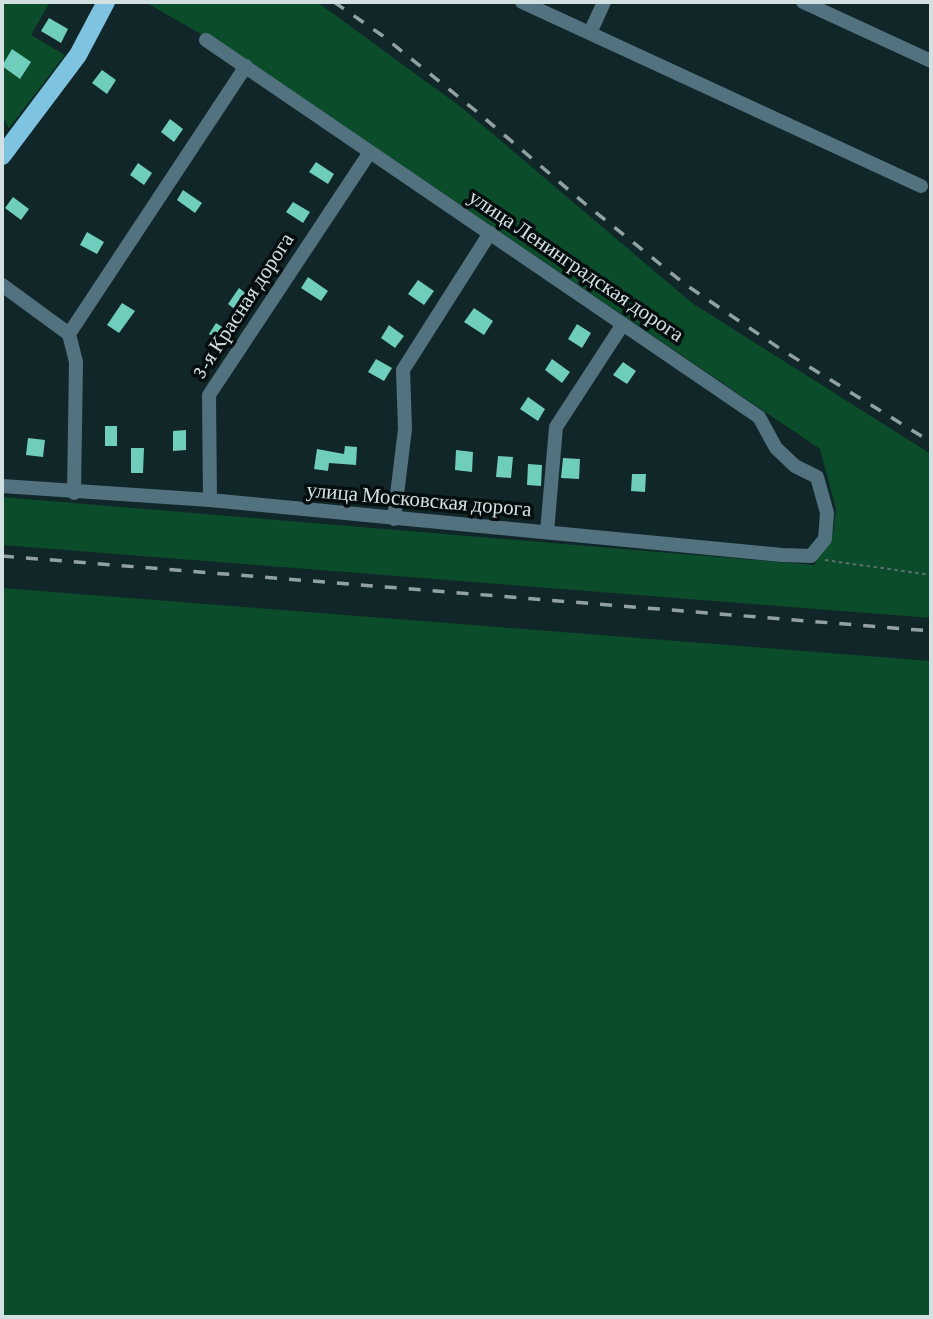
<!DOCTYPE html>
<html>
<head>
<meta charset="utf-8">
<style>
	body { margin:0 }
	#map { position:relative; width:933px; height:1319px; overflow:hidden; background:#112628; font-family:"Crimson Pro",serif }
	canvas { display:block }
	.frame { position:absolute; inset:0; border:4px solid #d3e0e1; pointer-events:none }
</style>
</head>
<body>
<div id="map">
<canvas width="933" height="1319"></canvas>
<div class="frame"></div>
</div>
<script>
const c = document.querySelector('canvas').getContext('2d');
c.lineJoin = 'round';
function fillPath(path, color) { c.fillStyle = color; c.fill(path, 'evenodd'); }
const poly = rows => new Path2D(rows.map(r => 'M' + r).join(''));
function stroke(path, color, width, dash) { c.strokeStyle = color; c.lineWidth = width; c.lineCap = dash ? 'butt' : 'round'; c.setLineDash(dash || []); c.stroke(path); }
function write(font, color, halo, rows, align = 'center') {
  c.font = font + ' "Crimson Pro",serif'; c.lineWidth = 7; c.setLineDash([]); c.textBaseline = 'middle'; c.strokeStyle = halo; c.fillStyle = color; for (const [text, x, y, turn = 0] of rows) {
    c.save(); c.translate(x, y); c.rotate((+turn || 0) * Math.PI / 180); c.textAlign = isNaN(turn) ? turn : align; if (halo) c.strokeText(text, 0, 0); c.fillText(text, 0, 0); c.restore();
  }
}
const green = poly([
	[2,2,50,2,31,35,65,55,9,128,2,116],
	[145,2,317,2,461,107,692,303,931,454,931,618,2,545,2,497,814,565,833,534,836,509,820,449,248,61],
	[2,588,931,661,931,1317,2,1317]
]);
const building = poly([
	[49,18,68,29,61,43,41,31],
	[12,49,31,62,20,79,2,66],
	[102,70,116,80,107,94,92,83],
	[170,119,183,129,174,142,161,132],
	[316,162,334,174,328,184,309,172],
	[138,163,152,173,144,185,130,175],
	[183,190,202,203,195,213,177,200],
	[13,197,29,209,21,220,5,208],
	[293,202,310,212,303,223,286,212],
	[87,232,104,242,97,254,80,245],
	[308,277,328,291,321,301,301,288],
	[418,280,434,291,424,305,408,294],
	[239,288,252,298,241,314,228,304],
	[122,303,135,311,119,333,107,325],
	[474,308,493,321,484,335,464,322],
	[216,323,233,334,226,345,209,334],
	[577,324,591,333,582,348,568,339],
	[389,325,404,336,395,348,381,338],
	[376,359,392,368,384,381,368,372],
	[552,359,570,372,562,383,545,370],
	[623,362,636,371,627,384,613,375],
	[528,397,545,409,538,421,520,409],
	[105,426,117,426,117,446,105,446],
	[186,430,186,450,173,451,173,431],
	[28,438,45,440,43,457,26,455],
	[345,446,357,447,356,465,329,463,328,471,314,469,317,449,344,454],
	[131,448,144,448,143,473,131,473],
	[456,450,473,452,472,472,455,470],
	[498,456,513,457,511,478,496,477],
	[563,458,580,459,579,479,561,478],
	[528,464,542,465,541,486,527,485],
	[632,474,646,474,645,492,631,491]
]);
const path = poly([
	[825,560,931,575]
]);
const minor = poly([
	[522,2,921,186],
	[803,2,931,61],
	[590,33,604,2],
	[2,285,69,334,76,362,74,493],
	[69,334,246,66],
	[2,486,210,500,782,555,811,556,825,539,827,513,817,477,795,466,776,448,759,417,206,40],
	[210,500,209,395,370,152],
	[394,519,405,429,403,370,490,233],
	[547,532,556,427,623,324]
]);
const major = poly([
	[2,156,78,55,106,2]
]);
const rail = poly([
	[334,2,383,36,476,111,583,202,686,285,782,350,931,442],
	[2,556,931,631]
]);
const streetNames = [
	["улица Ленинградская дорога",576,266,34],
	["3-я Красная дорога",243,306,-57],
	["улица Московская дорога",419,500,5]
];
fillPath(green, '#0b4d2a');
fillPath(building, '#6fcebb');
stroke(path, '#5e6f71', 2, [3.5, 3.5]);
stroke(minor, '#527280', 14);
stroke(major, '#7ec3e0', 18);
stroke(rail, '#92a2a3', 3.5, [12, 12]);
write('21px', '#d3e0e1', '#050d0e', streetNames);
</script>
</body>
</html>
